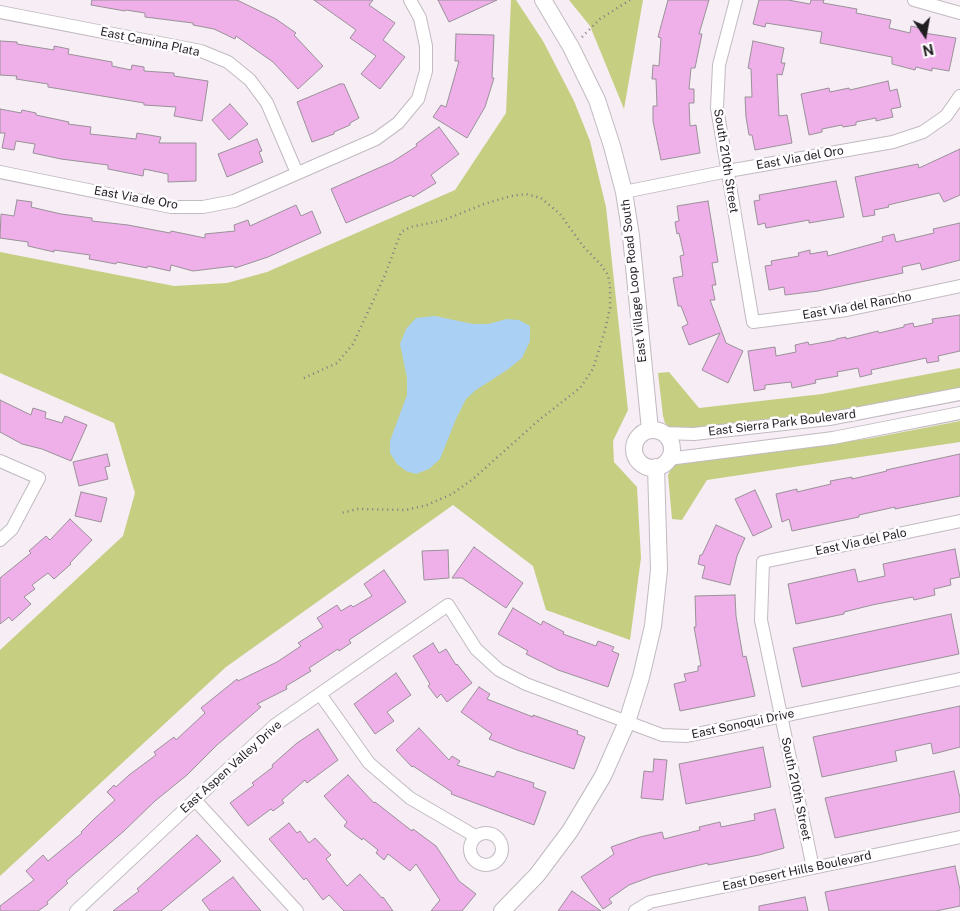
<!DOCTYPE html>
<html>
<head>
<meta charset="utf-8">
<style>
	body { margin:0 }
	#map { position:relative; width:960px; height:911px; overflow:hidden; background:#f6edf5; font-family:"Public Sans",sans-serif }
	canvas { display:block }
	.north { position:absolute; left:900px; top:10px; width:50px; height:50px; -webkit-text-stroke:4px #fffdff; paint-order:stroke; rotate:168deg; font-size:14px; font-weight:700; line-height:20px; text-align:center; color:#211e21 }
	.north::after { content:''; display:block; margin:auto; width:18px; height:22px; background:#211e21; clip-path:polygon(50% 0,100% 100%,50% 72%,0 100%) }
</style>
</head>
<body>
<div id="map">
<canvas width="960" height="911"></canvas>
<div class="north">N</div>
</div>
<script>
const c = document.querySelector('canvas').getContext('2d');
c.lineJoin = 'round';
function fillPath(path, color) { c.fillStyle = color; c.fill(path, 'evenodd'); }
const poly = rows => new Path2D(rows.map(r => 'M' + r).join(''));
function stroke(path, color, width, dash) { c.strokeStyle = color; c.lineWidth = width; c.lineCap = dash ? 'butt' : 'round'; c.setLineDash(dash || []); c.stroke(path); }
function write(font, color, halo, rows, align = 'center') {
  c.font = font + ' "Public Sans",sans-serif'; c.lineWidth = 5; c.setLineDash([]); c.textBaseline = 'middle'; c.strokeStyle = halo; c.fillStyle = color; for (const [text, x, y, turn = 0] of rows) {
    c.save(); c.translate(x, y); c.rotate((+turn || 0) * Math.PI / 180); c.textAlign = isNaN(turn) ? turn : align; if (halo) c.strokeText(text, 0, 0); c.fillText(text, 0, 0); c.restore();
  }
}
const green = poly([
	[511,0,516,0,543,41,574,101,590,141,606,207,628,410,613,441,614,462,637,487,641,558,630,640,546,610,533,566,453,505,226,667,0,876,0,650,123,536,135,493,114,423,0,373,0,252,174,286,227,283,267,272,455,190,506,113],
	[569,0,643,0,624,109,590,26],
	[960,368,960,388,814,416,680,431,672,429,665,423,663,416,658,373,669,372,699,408,822,394],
	[960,421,960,442,707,480,682,520,672,519,668,475,672,467,680,462,767,453,872,438]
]);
const water = poly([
	[435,316,473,324,488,324,507,319,519,320,530,326,530,341,522,358,507,370,476,390,466,399,456,419,440,459,429,469,416,474,406,471,397,464,390,453,390,441,407,395,407,378,400,344,406,329,416,318]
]);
const building = poly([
	[92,0,237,0,276,19,296,33,294,35,323,66,298,89,273,62,236,36,235,39,214,29,193,25,193,23,145,17,145,13,126,10,125,11,91,5,92,0],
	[314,0,373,0,369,5,395,23,383,40,405,57,380,89,361,74,376,56,350,38,356,30,314,0],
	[438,0,497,0,449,22,438,0],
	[668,0,709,0,699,34,702,34,695,68,691,68,689,89,694,89,694,103,689,103,690,126,696,125,700,153,661,160,653,121,653,106,657,106,656,79,652,79,653,65,659,66,661,38,658,37,668,0],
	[759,0,788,0,810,4,811,0,824,0,823,3,857,9,856,13,891,20,889,28,910,33,911,26,924,29,924,33,956,38,949,71,932,68,932,71,916,67,915,70,892,64,892,57,820,43,822,32,766,23,765,27,753,24,759,0],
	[456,34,494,35,492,78,494,78,485,107,467,138,433,117,441,105,446,107,459,61,455,61,456,34],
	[0,41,17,42,17,44,54,50,54,46,69,49,68,54,112,62,112,66,131,70,132,65,144,67,144,71,174,73,174,76,208,81,202,121,174,116,176,107,144,105,144,103,48,87,48,84,16,79,17,76,0,75,0,41],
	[753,41,784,48,781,63,785,63,782,75,777,74,779,116,787,115,792,143,755,150,752,135,749,135,746,117,745,97,752,97,751,69,748,68,753,41],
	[888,81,890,91,897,89,901,107,891,109,893,117,876,121,876,118,856,122,856,125,843,127,842,125,822,129,822,132,809,135,801,94,829,88,830,92,849,88,850,90,888,81],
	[340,84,344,84,359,118,350,123,350,125,334,132,334,134,312,142,297,102,340,84],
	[230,104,248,124,229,140,212,120,230,104],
	[0,109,21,113,22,110,36,113,36,115,69,122,68,124,91,127,90,134,136,139,137,133,161,137,159,143,196,143,196,181,168,182,168,174,144,169,143,176,108,169,108,165,61,159,33,153,35,144,16,141,14,150,2,148,5,133,0,133,0,109],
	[439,127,459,154,431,175,436,183,413,197,411,195,346,223,331,189,392,162,417,146,416,144,439,127],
	[257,139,262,151,259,152,263,162,227,177,218,154,257,139],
	[960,149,960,195,944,202,939,193,888,205,889,207,874,210,875,215,863,217,855,177,918,164,919,168,960,149],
	[836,181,844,217,809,223,809,220,766,228,765,223,758,225,754,201,760,200,759,195,836,181],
	[17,200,32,202,31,207,61,214,92,218,92,221,128,225,170,233,171,231,205,238,205,234,235,231,234,225,248,220,250,226,296,205,301,216,312,211,321,233,268,257,235,268,234,266,193,271,171,265,170,271,148,266,147,268,117,262,116,264,89,259,90,255,54,250,54,252,28,246,28,242,0,238,1,214,14,216,17,200],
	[708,201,718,262,712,263,716,285,712,285,715,300,710,300,726,343,743,351,728,383,702,370,720,333,689,345,682,327,688,324,681,306,678,306,673,278,683,276,680,256,684,255,679,233,677,234,675,222,679,221,677,206,708,201],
	[960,223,960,260,922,270,920,263,902,267,903,273,818,291,785,295,784,287,769,290,765,266,772,265,771,261,799,256,798,253,810,250,810,254,827,251,828,256,883,241,882,237,894,234,896,242,934,233,933,229,960,223],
	[960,315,960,351,938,356,939,361,927,363,926,358,871,370,872,374,860,377,858,368,837,372,838,376,815,380,816,383,792,388,791,382,765,385,765,389,754,391,748,351,775,347,776,356,796,352,795,345,808,342,809,345,836,340,836,339,846,337,846,339,878,331,879,333,904,327,904,325,913,323,914,327,933,323,932,319,960,315],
	[0,400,31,415,33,408,46,412,45,418,62,423,65,416,87,425,71,461,42,449,22,444,0,432,0,400],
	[107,454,110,466,105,467,108,479,79,486,73,462,107,454],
	[960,454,960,496,895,509,895,507,859,515,859,517,792,531,789,519,782,522,776,494,797,489,797,492,831,484,830,481,852,477,852,479,887,471,886,470,960,454],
	[755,490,772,527,753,536,735,499,755,490],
	[81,492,107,498,101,522,75,516,81,492],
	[70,519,92,540,70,563,71,564,54,579,48,573,32,585,35,589,24,597,31,604,12,621,9,617,0,624,0,578,31,553,29,551,46,536,50,540,70,519],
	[716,525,745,538,737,556,730,585,702,578,705,566,698,564,700,555,702,555,716,525],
	[474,547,523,583,506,608,462,578,452,578,474,547],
	[955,549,960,577,950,579,951,585,934,589,935,595,914,600,913,597,872,605,844,612,844,614,796,624,788,584,855,569,858,582,885,576,883,564,955,549],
	[448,550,449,578,424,580,422,551,448,550],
	[384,570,406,602,349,640,351,643,339,651,338,649,309,668,311,671,286,686,287,689,257,704,261,707,217,745,187,775,155,801,124,831,66,881,68,883,47,902,48,904,38,911,0,911,0,906,34,880,26,871,43,855,48,861,82,833,81,832,94,819,115,800,107,792,114,785,116,787,129,775,156,755,154,752,174,737,176,740,205,713,201,708,237,679,238,681,277,662,301,646,298,643,323,627,317,618,337,605,341,611,351,605,353,607,372,596,364,584,384,570],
	[735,595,736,616,743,657,746,656,755,696,680,711,674,684,686,681,684,674,698,671,698,666,701,666,694,627,696,627,695,596,735,595],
	[513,608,541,625,543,621,564,632,563,634,596,646,598,641,614,647,612,651,619,654,608,687,558,670,526,654,528,651,498,634,513,608],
	[951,614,959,654,802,687,793,648,951,614],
	[433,643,439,653,446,649,456,665,457,664,472,683,447,702,441,694,437,698,428,686,430,684,413,656,433,643],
	[396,673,411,695,387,712,394,721,375,734,354,704,396,673],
	[479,687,490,694,487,699,533,717,533,715,578,731,577,734,585,737,574,769,517,750,489,739,492,734,461,712,479,687],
	[960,706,960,747,933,754,931,743,895,751,897,761,822,777,813,737,960,706],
	[419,728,449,760,452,756,460,761,457,765,494,777,497,771,534,783,533,787,546,792,534,825,451,794,452,792,413,766,412,767,396,750,419,728],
	[318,729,338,760,307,783,305,780,282,800,284,803,273,811,271,809,248,826,230,803,254,785,252,783,273,767,272,765,297,743,318,729],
	[763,747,771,787,686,804,679,764,763,747],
	[654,759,667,760,663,800,641,798,644,771,653,772,654,759],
	[954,771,960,798,960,812,835,838,825,798,954,771],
	[348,775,374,803,375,802,412,831,413,829,436,846,459,881,476,894,462,911,431,911,440,900,416,864,410,871,388,854,384,860,376,853,378,850,363,838,362,840,344,826,347,822,324,796,348,775],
	[775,809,784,848,759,855,708,865,708,863,653,876,629,885,609,899,612,903,603,909,581,877,614,854,611,847,640,837,662,832,664,839,700,830,699,827,720,822,721,827,755,820,754,814,775,809],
	[289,823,297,833,300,831,309,843,315,838,331,855,326,859,347,886,360,874,382,898,383,897,393,911,344,911,329,895,323,900,306,878,304,880,269,839,289,823],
	[197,835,221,861,161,911,113,911,139,891,137,889,197,835],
	[955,866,960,890,960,906,936,911,829,911,825,892,955,866],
	[233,877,245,892,261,911,210,911,202,900,233,877],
	[572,891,601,911,558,911,572,891],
	[805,897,808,911,759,911,759,906,805,897]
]);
const path = poly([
	[582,37,600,19,630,0],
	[304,378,337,363,353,344,385,275,401,232,411,227,444,220,484,204,511,196,526,194,541,198,560,214,583,246,601,265,608,275,610,287,610,308,605,330,593,369,580,388,539,420,473,479,452,494,427,505,406,510,358,509,341,513]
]);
const minor = poly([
	[736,0,719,65,717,108,753,322,847,310,960,286],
	[914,0,960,13],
	[0,12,201,51,228,62,250,80,267,103,297,173],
	[0,172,171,207,203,207,234,201,376,139,398,123,418,99,426,71,426,46,420,18,410,0],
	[624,192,728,171,893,142,923,132,946,116,960,96],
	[663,433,694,434,829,419,960,394],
	[668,459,833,438,960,413],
	[0,461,39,478,12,529,0,540],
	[320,694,369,763,410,798,475,836],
	[195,800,297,911],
	'470 849a16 16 0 1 1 32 0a16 16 0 1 1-32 0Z',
	[813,868,761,620,763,562,960,521],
	[76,911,275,725,448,605,476,649,499,670,526,684,662,735,687,736,960,679],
	[635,911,650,902,960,837]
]);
const tertiary = poly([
	[543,0,571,47,597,100,612,146,624,192,631,236,650,430],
	'634 449a19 19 0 1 1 38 0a19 19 0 1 1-38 0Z',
	[502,911,537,875,570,831,603,776,627,722,641,677,653,626,659,570,656,467]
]);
const streetNames = [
	["East Camina Plata",150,42,12],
	["East Via del Oro",800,158,-10],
	["South 210th Street",726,161,81],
	["East Via de Oro",136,198,10],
	["East Village Loop Road South",634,281,-96],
	["East Via del Rancho",857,306,-10],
	["East Sierra Park Boulevard",782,423,-7],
	["East Via del Palo",861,542,-12],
	["East Sonoqui Drive",743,724,-12],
	["East Aspen Valley Drive",231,767,-42],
	["South 210th Street",796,789,78],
	["East Desert Hills Boulevard",797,871,-12]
];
fillPath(green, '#c6ce82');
fillPath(water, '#aad1f3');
fillPath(building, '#efb0ea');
stroke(building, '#999198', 1);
stroke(minor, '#c2bac1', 14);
stroke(tertiary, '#c2bac1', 18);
stroke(path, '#817b81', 2.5, [1, 4]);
stroke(minor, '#fff', 12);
stroke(tertiary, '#fff', 16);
write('12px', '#211e21', '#fffdff', streetNames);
</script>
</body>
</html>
